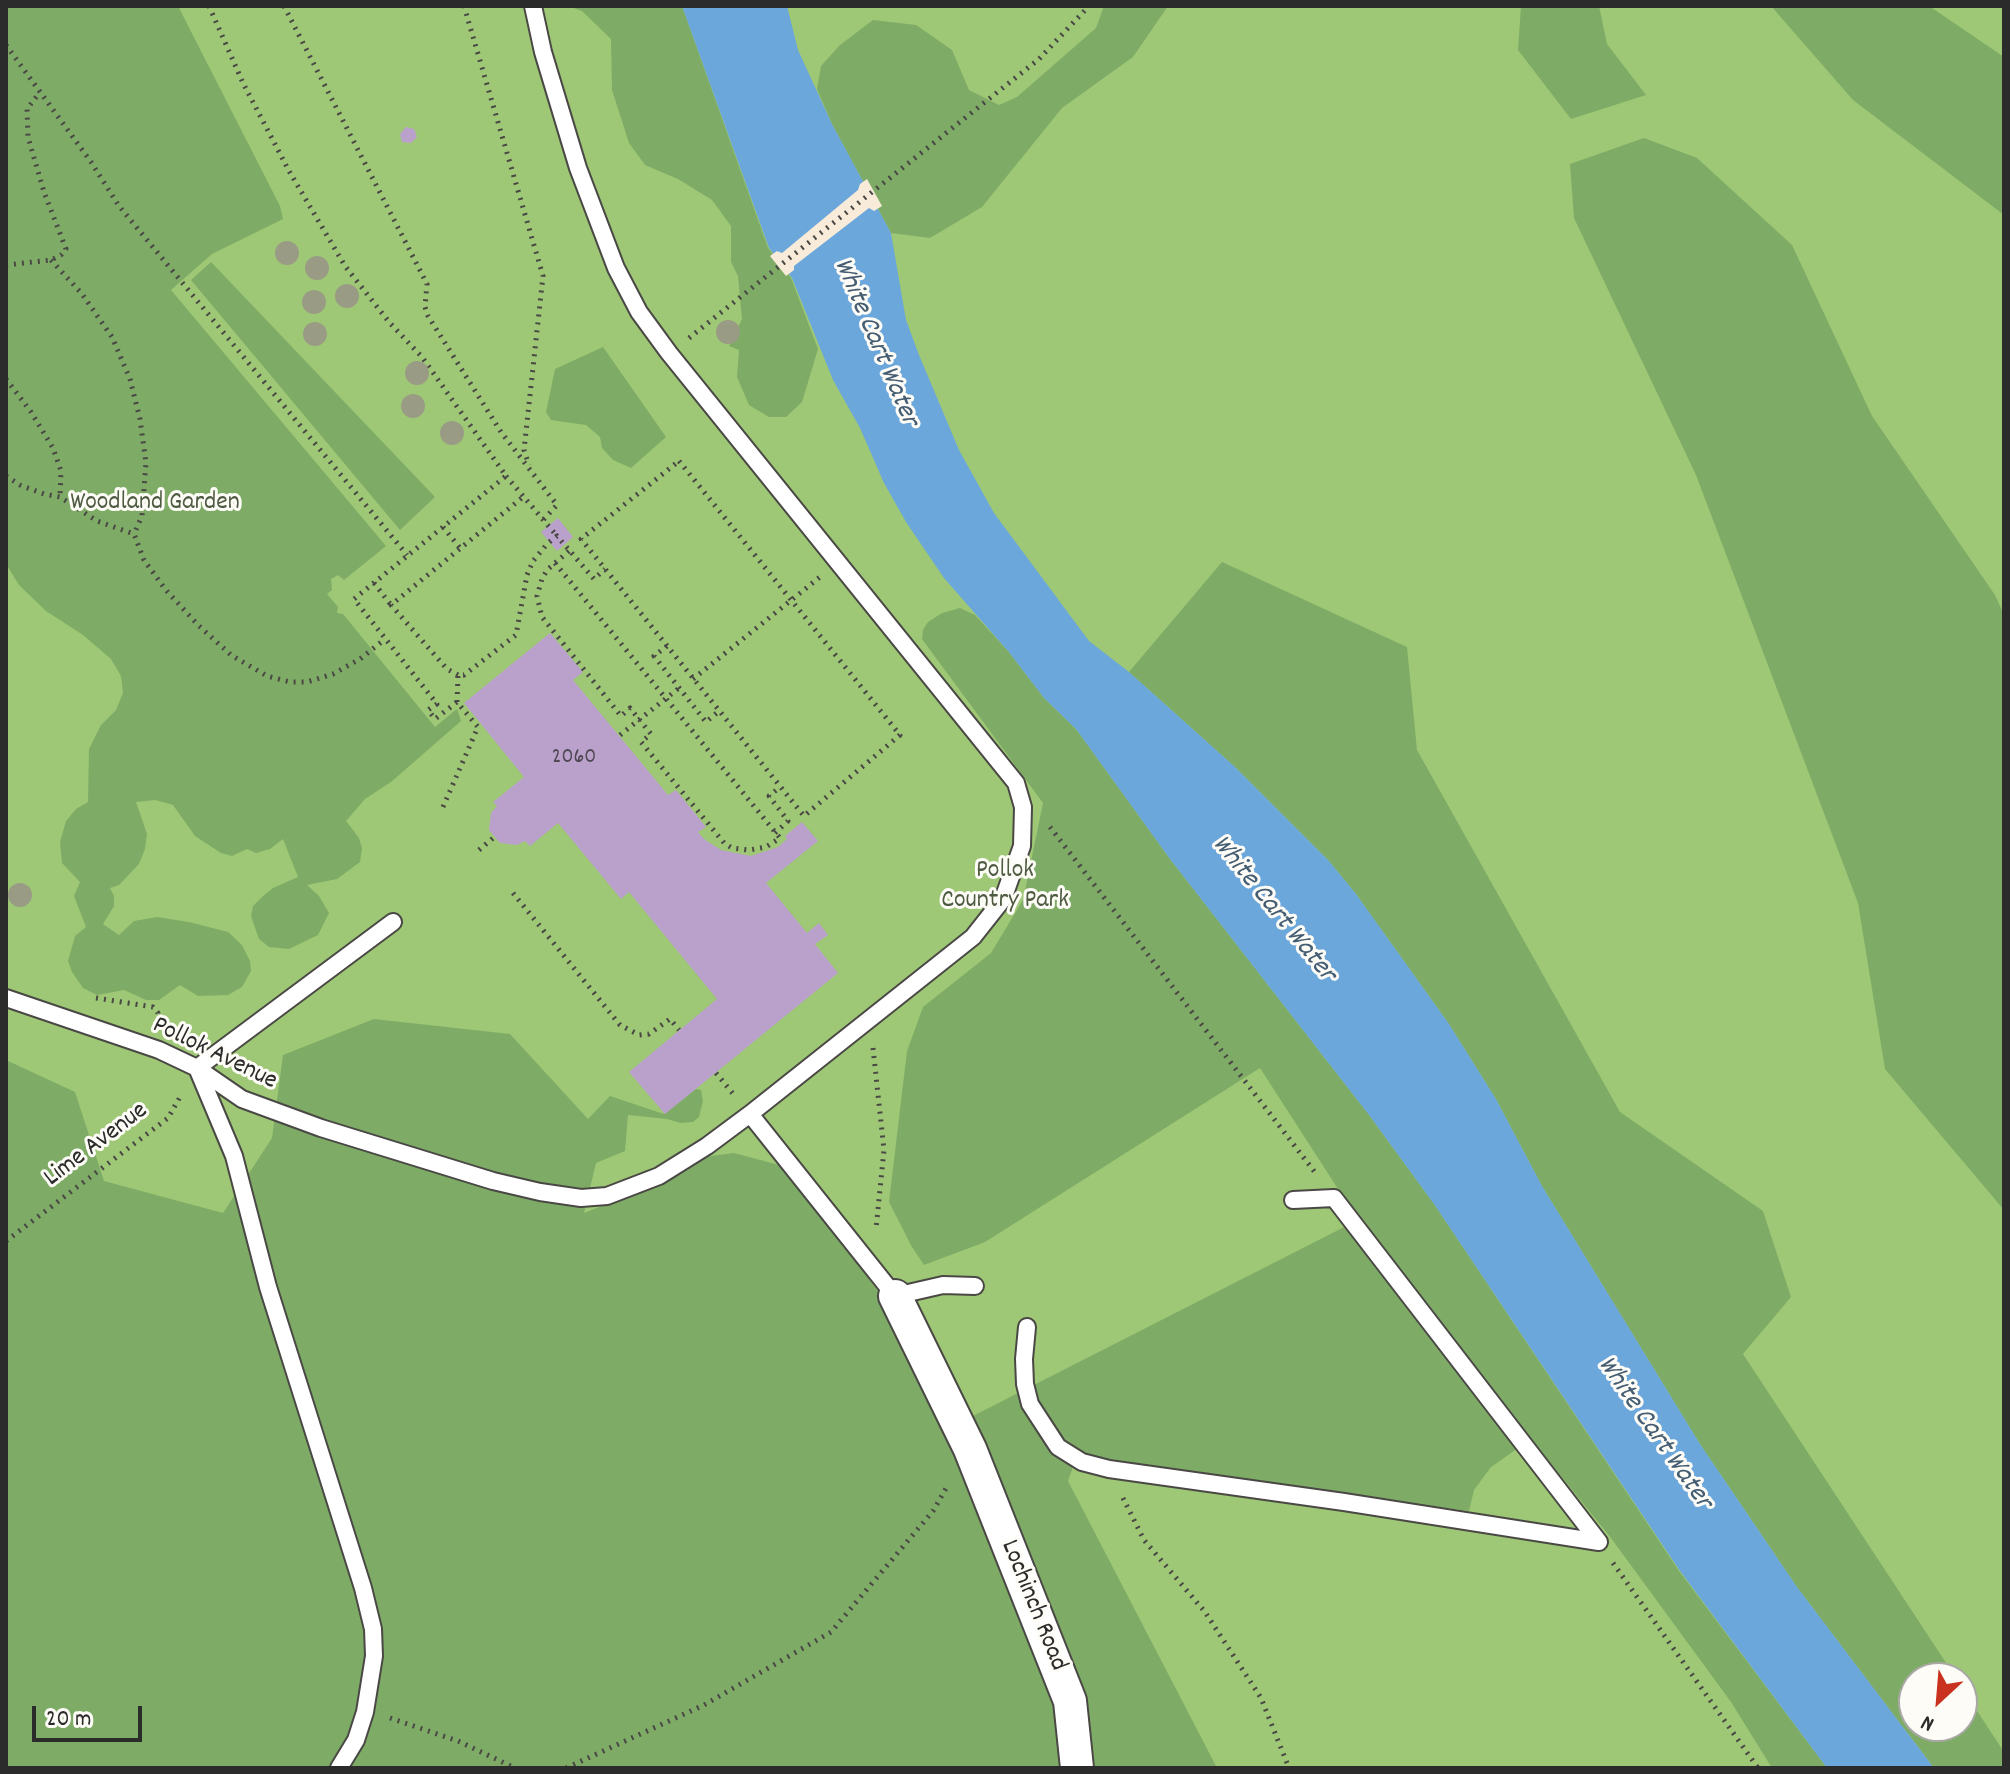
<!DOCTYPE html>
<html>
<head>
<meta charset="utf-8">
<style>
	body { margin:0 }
	#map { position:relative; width:2010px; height:1774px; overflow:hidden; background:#f8ebd9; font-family:Dekko,sans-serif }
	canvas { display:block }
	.frame { position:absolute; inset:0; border:8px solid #2b2b2b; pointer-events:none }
	.north { position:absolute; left:1898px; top:1662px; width:80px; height:80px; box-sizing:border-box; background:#fdfcf7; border:2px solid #a9a8a5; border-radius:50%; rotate:206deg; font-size:22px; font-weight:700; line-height:32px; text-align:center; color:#2b2b2b }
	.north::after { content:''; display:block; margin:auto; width:28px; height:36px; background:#c8321e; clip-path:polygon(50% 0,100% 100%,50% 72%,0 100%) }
	.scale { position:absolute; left:32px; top:1706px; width:110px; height:36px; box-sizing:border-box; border:4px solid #2b2b2b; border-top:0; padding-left:10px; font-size:24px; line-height:28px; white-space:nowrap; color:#2b2b2b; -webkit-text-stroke:6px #fdfcf7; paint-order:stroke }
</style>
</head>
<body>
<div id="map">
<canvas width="2010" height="1774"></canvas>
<div class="frame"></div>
<div class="north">N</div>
<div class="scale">20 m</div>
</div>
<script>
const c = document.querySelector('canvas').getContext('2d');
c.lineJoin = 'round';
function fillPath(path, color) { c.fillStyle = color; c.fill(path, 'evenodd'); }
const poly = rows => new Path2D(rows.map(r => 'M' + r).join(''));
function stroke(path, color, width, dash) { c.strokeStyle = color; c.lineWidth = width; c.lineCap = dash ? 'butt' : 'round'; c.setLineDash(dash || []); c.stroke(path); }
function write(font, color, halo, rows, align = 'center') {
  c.font = font + ' Dekko,sans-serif'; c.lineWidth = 6; c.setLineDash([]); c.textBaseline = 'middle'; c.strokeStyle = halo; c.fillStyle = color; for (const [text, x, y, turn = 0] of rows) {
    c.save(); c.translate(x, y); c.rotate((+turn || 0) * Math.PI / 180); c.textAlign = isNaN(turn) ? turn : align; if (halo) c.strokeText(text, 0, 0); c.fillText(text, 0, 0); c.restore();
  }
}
const green = poly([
	[6,6,2004,6,2004,1768,6,1768],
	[1914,1678,1962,1678,1962,1726,1914,1726]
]);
const forest = poly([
	[6,6,178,6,280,206,283,219,212,254,171,290,386,546,344,580,338,575,331,579,332,590,327,594,338,607,337,613,343,614,435,727,457,709,461,721,391,782,365,799,346,821,359,838,362,848,360,862,337,879,307,885,319,896,329,913,318,935,289,949,269,947,259,939,251,916,253,906,263,896,273,888,298,877,283,839,270,849,256,853,247,849,232,856,221,853,195,836,173,805,155,800,136,802,147,834,145,849,139,864,119,885,110,888,114,896,114,906,103,924,119,935,134,921,157,917,189,922,228,932,242,945,250,961,251,971,242,987,228,995,198,996,180,985,159,1000,146,1000,124,990,97,995,83,988,72,972,68,961,75,936,86,927,74,896,80,882,62,863,60,842,66,821,76,809,88,802,89,749,101,725,116,710,123,693,121,676,111,659,83,635,46,611,19,585,6,564],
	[568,6,682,6,768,248,791,278,818,349,802,402,786,417,769,417,749,405,737,377,739,350,729,346,742,319,738,276,731,262,731,226,712,200,678,179,645,165,629,143,612,90,611,39,582,11],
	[1104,6,1168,6,1133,57,1062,108,982,207,930,238,891,233,832,124,817,89,821,66,840,45,873,20,916,25,952,50,969,90,999,105,1017,97,1096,28],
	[1521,6,1599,6,1607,44,1646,95,1571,119,1518,50],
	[1771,6,1929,6,2004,57,2004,215,1853,100],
	[1644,138,1697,158,1792,245,1872,416,1995,595,2004,615,2004,1210,1885,1069,1858,903,1696,475,1574,218,1570,164],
	[211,262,435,497,400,530,191,280],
	[603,347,666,437,631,468,613,460,602,448,600,437,586,425,551,420,546,412,555,369],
	[1222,562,1407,647,1417,750,1620,1112,1763,1211,1791,1297,1743,1354,1956,1678,1914,1678,1914,1726,1962,1726,1962,1688,2004,1752,2004,1768,1934,1768,1797,1587,1700,1444,1542,1186,1496,1099,1449,1024,1356,894,1329,861,1234,766,1129,672],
	[960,608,975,615,1008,651,1044,698,1076,729,1170,859,1369,1115,1434,1204,1679,1571,1827,1768,1772,1768,1731,1702,1611,1538,1531,1439,1491,1467,1474,1490,1469,1511,1108,1464,1079,1450,1068,1481,1217,1768,6,1768,6,1060,75,1092,104,1181,223,1213,272,1138,283,1055,374,1019,510,1034,588,1119,610,1096,664,1114,696,1089,701,1090,703,1101,699,1117,693,1122,681,1123,667,1119,628,1115,625,1151,596,1163,584,1213,655,1185,710,1156,734,1153,779,1165,798,1184,971,1417,1358,1220,1260,1068,985,1242,924,1265,912,1247,889,1202,907,1051,923,1007,991,953,1023,900,1043,803,922,639,923,630,928,622,942,613]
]);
const water = poly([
	[682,6,787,6,798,50,832,124,891,233,906,320,919,355,959,450,994,513,1089,641,1129,672,1234,766,1329,861,1356,894,1449,1024,1496,1099,1542,1186,1700,1444,1797,1587,1934,1768,1827,1768,1680,1571,1434,1204,1369,1115,1170,859,1076,729,1044,698,1008,651,944,578,906,522,884,483,860,428,833,380,792,278,769,248]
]);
const pier = poly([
	[867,179,882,206,874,211,869,208,794,266,794,270,786,276,770,256,777,251,782,253,858,190,860,184]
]);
const building = poly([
	[406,127,414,129,417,137,411,143,402,142,400,134],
	[558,518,573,537,557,551,541,532],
	[550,633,583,672,573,680,668,795,676,790,706,827,698,832,704,839,721,850,751,856,778,847,787,839,785,836,802,822,818,841,766,883,807,933,819,923,828,935,815,944,838,973,665,1114,629,1072,717,999,629,892,621,899,558,823,530,846,525,841,517,845,500,843,489,830,491,813,497,806,493,802,524,777,464,703]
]);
const path = poly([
	[209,6,243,83,289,171,345,266,389,322,422,357,506,476,354,599,437,704,428,710,435,719,457,702,478,727,443,807],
	[284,6,427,284,425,307,428,316,501,432,557,505,543,520],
	[464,6,543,276,524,450,529,465],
	[6,45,91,162,119,206,407,555],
	[51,260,82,294,112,337,130,379,140,419,146,463,142,516,134,534],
	[6,265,51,260,61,255,66,249,44,192,28,137,27,109,40,92],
	[689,338,1039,59,1089,6],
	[6,379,31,412,53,448,61,471,60,497],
	[679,461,900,735,804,816,581,539,679,461],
	[6,476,20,485,44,494,60,497,97,521,134,534,144,560,165,589,198,625,231,655,267,676,290,682,307,682,333,674,360,659,385,639],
	[506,476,557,536],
	[443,527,460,548],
	[555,563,780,838,766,847,749,850,732,848,725,844,641,742,651,734,630,708,621,716,542,617,537,596,542,579,547,570,555,563,569,551],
	[374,583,391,605],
	[667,646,654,656,706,722,719,711],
	[458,675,447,669,391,605,523,497],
	[693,679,820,577],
	[457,702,458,675,464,675,516,635,527,575,533,561,547,544,557,536,594,579,605,569],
	[620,735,679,688],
	[1050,827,1317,1175],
	[775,833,788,821,769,796,780,787],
	[479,850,493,838],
	[513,893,620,1025,639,1035,649,1034,670,1019,679,1030],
	[96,998,153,1007,158,1013,158,1021],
	[873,1048,884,1150,876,1229],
	[716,1073,734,1095],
	[6,1241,168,1118,180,1097],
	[1123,1498,1144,1540,1205,1612,1261,1698,1289,1768],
	[1613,1563,1758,1768],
	[390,1718,458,1741,515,1768],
	[566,1768,704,1705,831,1632,933,1511,948,1485]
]);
const service = poly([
	[6,998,159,1050,197,1068,242,1099,321,1128,493,1181,540,1192,581,1198,607,1196,659,1176,707,1146,750,1114,973,937,1003,899,1022,846,1023,807,1016,783,669,353,639,312,616,268,578,168,543,52,533,6],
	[750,1114,895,1296,943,1285,975,1286],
	[1293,1200,1334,1198,1599,1542],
	[1027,1327,1024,1359,1025,1384,1030,1404,1058,1447,1082,1462,1109,1469,1344,1502,1599,1542],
	[339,1768,356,1740,365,1712,374,1656,373,1629,363,1588,268,1287,234,1156,197,1068,393,922]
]);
const minor = poly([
	[895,1296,970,1449,1070,1701,1077,1768]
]);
const trees = [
	[287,253],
	[317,268],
	[347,296],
	[314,302],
	[728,332],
	[315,334],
	[417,373],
	[413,406],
	[452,433],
	[20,895]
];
const numberNames = [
	["2060",574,759]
];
const parkNames = [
	["Woodland Garden",155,504],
	["Pollok",1005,872],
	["Country Park",1005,902]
];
const streetNames = [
	["Pollok Avenue",214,1055,26],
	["Lime Avenue",97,1146,-37],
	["Lochinch Road",1032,1606,68]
];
const waterNames = [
	["White Cart Water",874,343,67],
	["White Cart Water",1272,910,51],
	["White Cart Water",1653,1434,55]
];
fillPath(green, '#9ec875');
fillPath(forest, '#7eac66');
fillPath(water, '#6ca7dc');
fillPath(pier, '#f8ebd9');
fillPath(building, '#baa1cb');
stroke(service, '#4a4845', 20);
stroke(minor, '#4a4845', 36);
stroke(path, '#4a4845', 5, [2, 6]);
stroke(service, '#fff', 16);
stroke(minor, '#fff', 32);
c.fillStyle = '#9a9b85';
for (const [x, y] of trees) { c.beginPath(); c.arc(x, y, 12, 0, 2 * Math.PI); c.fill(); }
write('22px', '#4f4853', null, numberNames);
write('26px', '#4e5a41', '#fdfcf7', parkNames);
write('26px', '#2b2b2b', '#fdfcf7', streetNames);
write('italic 28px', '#455d72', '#fdfcf7', waterNames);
</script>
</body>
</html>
